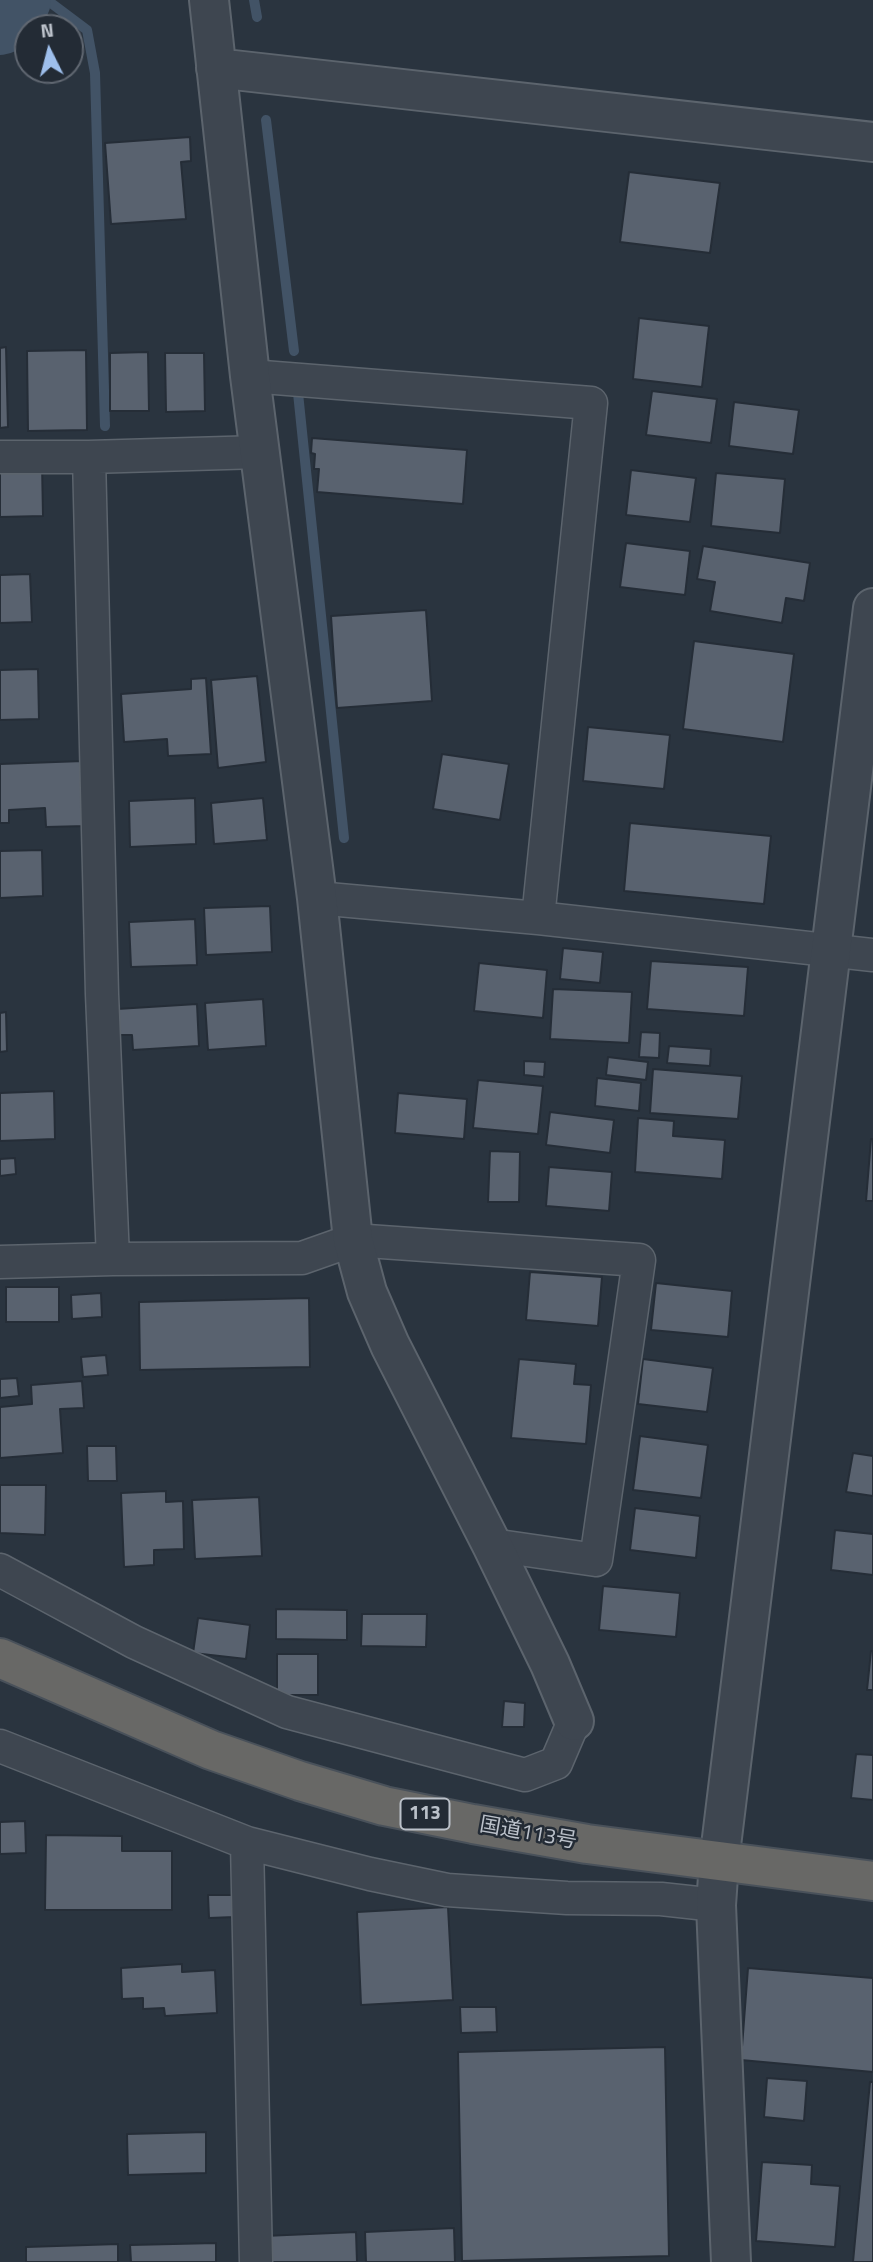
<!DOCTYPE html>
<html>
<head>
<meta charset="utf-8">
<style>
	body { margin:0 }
	#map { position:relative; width:873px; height:2262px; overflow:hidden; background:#2a343f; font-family:"Titillium Web",sans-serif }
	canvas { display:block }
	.north { position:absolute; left:14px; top:14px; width:70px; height:70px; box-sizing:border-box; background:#232b35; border:2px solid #606771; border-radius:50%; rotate:354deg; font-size:19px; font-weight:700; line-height:28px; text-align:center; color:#bbc1ca }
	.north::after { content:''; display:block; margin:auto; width:24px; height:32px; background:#9ebfec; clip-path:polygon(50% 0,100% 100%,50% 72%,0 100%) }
</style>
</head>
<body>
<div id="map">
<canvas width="873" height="2262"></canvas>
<div class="north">N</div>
</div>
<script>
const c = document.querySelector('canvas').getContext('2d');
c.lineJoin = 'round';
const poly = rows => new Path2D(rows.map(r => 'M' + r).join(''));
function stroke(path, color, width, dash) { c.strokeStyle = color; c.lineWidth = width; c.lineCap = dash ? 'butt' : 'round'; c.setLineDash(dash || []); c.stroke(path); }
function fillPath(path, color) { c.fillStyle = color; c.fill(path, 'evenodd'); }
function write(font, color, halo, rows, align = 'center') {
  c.font = font + ' "Titillium Web","Noto Sans JP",sans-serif'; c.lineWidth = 5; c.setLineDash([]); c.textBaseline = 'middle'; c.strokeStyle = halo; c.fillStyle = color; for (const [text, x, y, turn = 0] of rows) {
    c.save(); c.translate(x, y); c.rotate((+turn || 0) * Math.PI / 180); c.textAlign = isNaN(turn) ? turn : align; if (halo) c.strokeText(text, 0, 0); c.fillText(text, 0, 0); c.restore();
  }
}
const stream = poly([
	[47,0,87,30,95,73,105,426],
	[254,0,257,17],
	[266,120,294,351],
	[298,393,344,838]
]);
const river = poly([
	[0,22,18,0]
]);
const building = poly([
	[190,137,191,161,181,162,186,219,111,224,105,143,190,137],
	[629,172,720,183,710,253,620,242,629,172],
	[639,318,709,326,702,387,633,379,639,318],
	[6,347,8,427,0,428,0,348,6,347],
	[86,350,87,430,28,431,27,351,86,350],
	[148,352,149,411,110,411,110,353,148,352],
	[165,353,204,353,205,411,166,412,165,353],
	[652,391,717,399,711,443,646,435,652,391],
	[734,402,799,410,793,454,729,446,734,402],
	[312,438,467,450,463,504,317,492,319,469,314,469,315,454,311,453,312,438],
	[42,463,43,516,0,517,0,464,42,463],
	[631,470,696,478,690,522,626,515,631,470],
	[716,473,785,479,780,533,711,526,716,473],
	[626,543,690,551,685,595,620,587,626,543],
	[703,546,810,563,804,601,786,598,782,623,710,611,715,582,697,579,703,546],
	[30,574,32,622,0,623,0,575,30,574],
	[426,610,432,701,337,708,331,616,426,610],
	[694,641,794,654,783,742,683,729,694,641],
	[38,669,39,719,0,720,0,670,38,669],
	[257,676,266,762,218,768,211,680,257,676],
	[206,678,211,754,168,756,167,739,124,742,121,694,191,689,191,679,206,678],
	[588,727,670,735,664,789,583,781,588,727],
	[442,754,509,764,500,820,433,809,442,754],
	[83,761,86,826,46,827,45,808,9,810,9,823,0,823,0,764,83,761],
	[195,798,196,844,130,847,129,801,195,798],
	[263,798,267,840,214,844,211,803,263,798],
	[630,823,771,836,764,904,624,891,630,823],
	[42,850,43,896,0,898,0,851,42,850],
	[270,906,272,952,206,955,204,908,270,906],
	[195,919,197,965,131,967,129,922,195,919],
	[563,948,603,952,600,983,560,979,563,948],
	[651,961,748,967,744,1016,647,1009,651,961],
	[479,963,547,970,543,1018,474,1011,479,963],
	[553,989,632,992,629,1043,550,1039,553,989],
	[263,999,266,1046,208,1050,205,1003,263,999],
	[197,1004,199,1046,133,1050,132,1035,119,1035,117,1009,197,1004],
	[6,1012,7,1051,0,1052,0,1013,6,1012],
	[641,1032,660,1033,659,1058,639,1057,641,1032],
	[669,1046,711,1049,710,1066,667,1063,669,1046],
	[608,1057,648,1062,646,1080,606,1075,608,1057],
	[524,1061,545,1062,544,1077,524,1075,524,1061],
	[653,1069,742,1076,738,1119,650,1113,653,1069],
	[597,1078,641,1083,639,1111,595,1106,597,1078],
	[478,1080,543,1086,538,1134,473,1128,478,1080],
	[54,1091,55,1139,0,1141,0,1093,54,1091],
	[398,1093,467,1099,464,1139,395,1133,398,1093],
	[550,1112,614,1120,610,1153,546,1145,550,1112],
	[638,1118,674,1121,673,1136,725,1140,722,1179,635,1172,638,1118],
	[871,1139,873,1139,873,1201,866,1201,871,1139],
	[490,1151,520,1152,519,1202,488,1202,490,1151],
	[15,1158,16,1174,0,1176,0,1159,15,1158],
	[549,1167,612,1172,609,1211,546,1206,549,1167],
	[530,1272,602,1277,598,1326,526,1320,530,1272],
	[656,1283,732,1291,728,1337,651,1330,656,1283],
	[6,1287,59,1287,59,1322,6,1322,6,1287],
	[101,1293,102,1317,72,1319,71,1295,101,1293],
	[309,1298,310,1367,140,1370,139,1302,309,1298],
	[106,1355,108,1375,83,1377,81,1357,106,1355],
	[519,1359,576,1364,574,1384,591,1385,586,1444,511,1438,519,1359],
	[643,1359,713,1368,707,1412,638,1404,643,1359],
	[17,1378,19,1396,0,1398,0,1379,17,1378],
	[82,1381,84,1408,60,1409,63,1453,0,1458,0,1407,32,1404,31,1385,82,1381],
	[640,1436,708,1445,701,1498,633,1490,640,1436],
	[87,1446,116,1446,117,1481,88,1481,87,1446],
	[853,1453,873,1456,873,1496,846,1492,853,1453],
	[0,1485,46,1485,45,1535,0,1533,0,1485],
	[166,1491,166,1502,183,1501,184,1549,154,1550,154,1565,124,1567,121,1493,166,1491],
	[259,1497,262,1556,195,1559,192,1500,259,1497],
	[635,1508,700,1516,696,1558,630,1550,635,1508],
	[835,1530,873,1534,873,1575,831,1570,835,1530],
	[603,1586,680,1593,676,1637,599,1630,603,1586],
	[276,1609,347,1610,347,1640,276,1639,276,1609],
	[362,1614,427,1614,426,1647,361,1646,362,1614],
	[198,1618,250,1625,246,1659,193,1653,198,1618],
	[871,1651,873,1651,873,1690,867,1690,871,1651],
	[277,1654,318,1654,318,1695,277,1695,277,1654],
	[504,1701,525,1703,524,1727,502,1727,504,1701],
	[856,1754,873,1755,873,1800,851,1798,856,1754],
	[25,1821,26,1853,0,1854,0,1822,25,1821],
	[46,1835,122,1836,122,1851,172,1851,172,1910,45,1910,46,1835],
	[208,1895,234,1895,235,1917,209,1918,208,1895],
	[448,1907,453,2000,361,2005,357,1912,448,1907],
	[182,1964,182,1972,215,1970,217,2013,165,2016,164,2008,143,2009,143,1998,122,1999,121,1968,182,1964],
	[748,1968,873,1978,873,2072,741,2060,748,1968],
	[460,2007,496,2007,497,2032,461,2033,460,2007],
	[665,2047,669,2256,462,2261,458,2052,665,2047],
	[767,2078,807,2081,804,2121,764,2117,767,2078],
	[870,2082,873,2082,873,2262,853,2262,870,2082],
	[206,2132,206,2173,128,2175,127,2134,206,2132],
	[762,2162,812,2165,811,2184,840,2186,835,2247,756,2241,762,2162],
	[454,2228,455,2262,366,2262,365,2232,454,2228],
	[356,2232,357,2262,265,2262,264,2236,356,2232],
	[216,2243,216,2262,131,2262,130,2245,216,2243],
	[118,2244,118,2262,26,2262,26,2247,118,2244]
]);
const minor = poly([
	[250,376,591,403,538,918],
	[0,457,89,457,260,452],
	[89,457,102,994,113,1259],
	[317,898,538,918,873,955],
	[0,1262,113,1259,302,1258,353,1240,639,1260,596,1560,492,1545],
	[0,1570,134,1642,287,1712,525,1775,556,1763,574,1721],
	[0,1746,247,1843,370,1874,447,1890,567,1898,661,1899,716,1905],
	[247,1843,256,2262]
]);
const tertiary = poly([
	[209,0,250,376,317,898,353,1240,367,1292,390,1345,492,1545,550,1664,574,1721],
	[216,68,873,142],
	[731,2262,716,1905,719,1862,873,608]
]);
const trunk = poly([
	[0,1658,211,1750,300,1781,384,1806,473,1824,587,1844,873,1881]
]);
const shields = [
	[425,1814,49]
];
const shieldNames = [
	["113",425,1814]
];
const streetNames = [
	["国道113号",528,1834,10]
];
stroke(stream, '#425366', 10);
stroke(river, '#425366', 66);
fillPath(building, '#59626f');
stroke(building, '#252d37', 2);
stroke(minor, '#5c646d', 35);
stroke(tertiary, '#5c646d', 42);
stroke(trunk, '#49515a', 42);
stroke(minor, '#3e4650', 32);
stroke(tertiary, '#3e4650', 38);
stroke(trunk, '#686866', 38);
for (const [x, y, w] of shields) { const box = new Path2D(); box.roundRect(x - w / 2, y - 15.5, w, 31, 5); c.fillStyle = '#232b35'; c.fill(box); stroke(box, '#bbc1ca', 2); }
write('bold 19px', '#bbc1ca', null, shieldNames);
write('21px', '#bbc1ca', '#232b35', streetNames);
</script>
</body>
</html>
